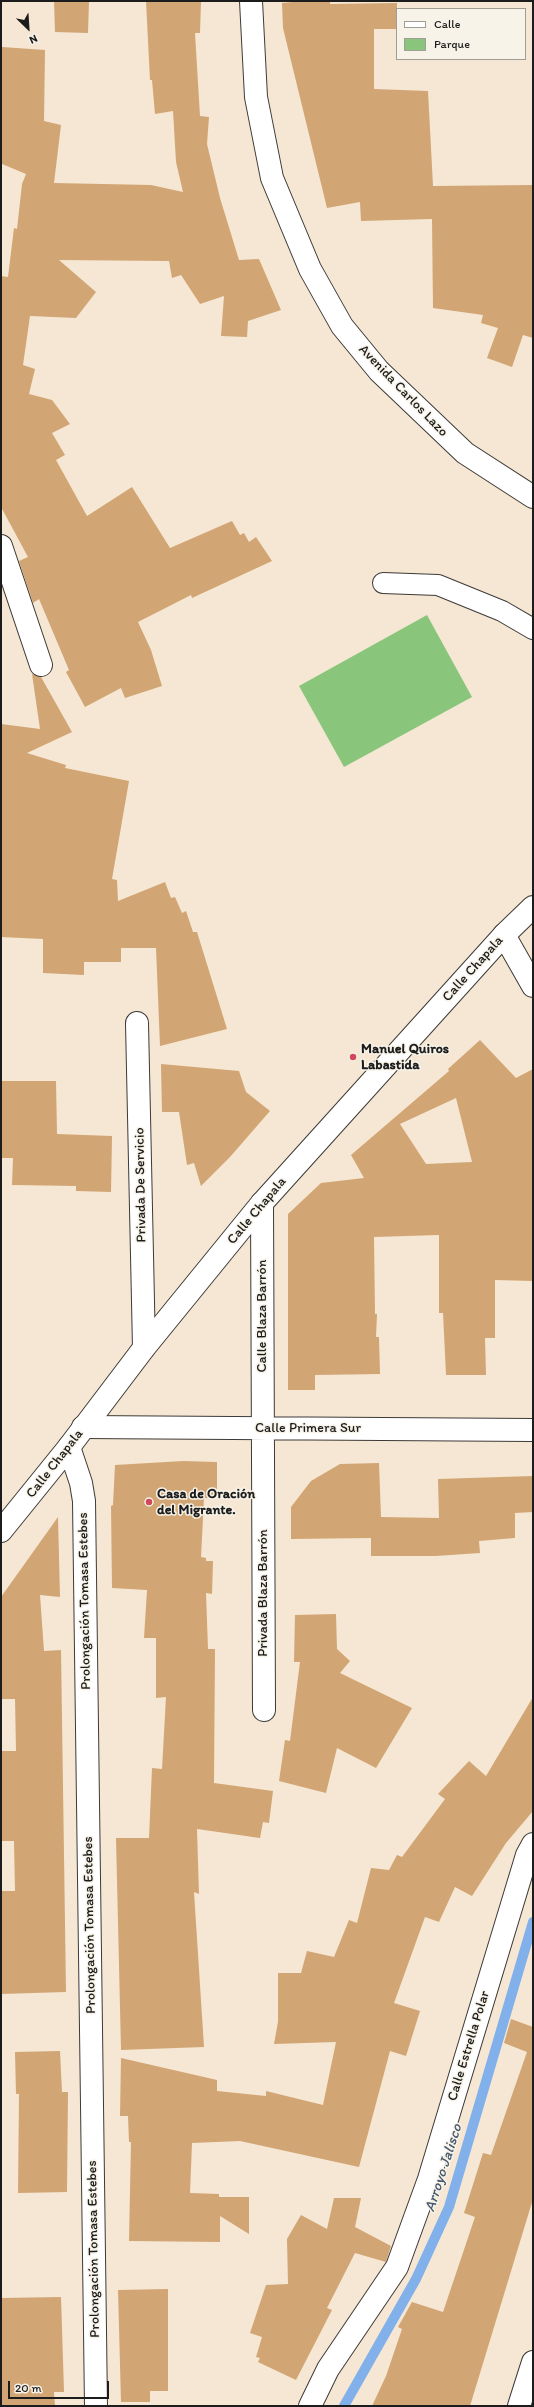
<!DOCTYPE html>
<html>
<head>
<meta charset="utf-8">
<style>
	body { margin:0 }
	#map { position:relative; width:534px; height:2407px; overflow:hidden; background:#f5e7d3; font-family:Itim,sans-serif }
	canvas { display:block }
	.frame { position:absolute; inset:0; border:2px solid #1c1c1c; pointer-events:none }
	.legend { position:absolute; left:396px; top:8px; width:130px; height:52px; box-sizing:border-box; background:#f7f3e8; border:1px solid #9f9d96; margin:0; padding:5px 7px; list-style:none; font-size:12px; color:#1c1c1c }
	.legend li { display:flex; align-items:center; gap:8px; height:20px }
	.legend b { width:20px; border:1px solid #9f9d96 }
	.north { position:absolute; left:8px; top:8px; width:40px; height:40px; -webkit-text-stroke:3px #f7f3e8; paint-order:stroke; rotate:155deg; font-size:11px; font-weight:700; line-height:16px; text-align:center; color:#1c1c1c }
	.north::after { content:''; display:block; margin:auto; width:14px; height:18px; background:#1c1c1c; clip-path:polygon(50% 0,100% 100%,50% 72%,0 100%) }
	.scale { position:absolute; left:8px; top:2381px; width:101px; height:18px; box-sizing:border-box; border:2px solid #1c1c1c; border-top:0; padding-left:5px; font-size:12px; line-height:14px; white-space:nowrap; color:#1c1c1c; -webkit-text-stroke:3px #f7f3e8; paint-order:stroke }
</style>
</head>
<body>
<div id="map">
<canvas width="534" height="2407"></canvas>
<div class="frame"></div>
<ul class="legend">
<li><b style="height:5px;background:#fff"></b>Calle</li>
<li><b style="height:11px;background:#89c67c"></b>Parque</li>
</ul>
<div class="north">N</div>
<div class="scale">20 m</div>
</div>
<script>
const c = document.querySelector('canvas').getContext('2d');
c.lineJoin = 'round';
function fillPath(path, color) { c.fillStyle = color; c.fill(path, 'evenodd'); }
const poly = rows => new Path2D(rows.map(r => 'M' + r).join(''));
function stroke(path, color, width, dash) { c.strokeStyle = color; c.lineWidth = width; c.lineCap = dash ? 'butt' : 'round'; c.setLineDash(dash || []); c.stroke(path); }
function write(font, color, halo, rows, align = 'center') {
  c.font = font + ' Itim,sans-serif'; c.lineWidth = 3; c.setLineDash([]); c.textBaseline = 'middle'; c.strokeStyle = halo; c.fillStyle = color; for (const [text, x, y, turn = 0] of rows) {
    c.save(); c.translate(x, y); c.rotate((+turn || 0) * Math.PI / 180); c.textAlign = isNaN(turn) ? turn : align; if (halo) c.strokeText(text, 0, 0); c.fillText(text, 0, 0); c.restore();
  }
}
const green = poly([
	[427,615,472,697,344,767,299,686]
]);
const stream = poly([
	[344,2406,416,2279,449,2207,533,1922]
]);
const building = poly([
	[54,1,89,1,88,33,55,32],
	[146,1,201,1,200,33,195,33,200,116,209,117,207,144,220,198,239,260,259,259,281,310,248,321,247,337,221,336,224,296,200,304,181,275,172,278,169,261,59,260,96,292,76,318,30,316,23,365,35,369,29,394,52,400,70,424,52,433,65,455,56,460,87,516,132,487,170,548,232,521,240,535,244,533,249,542,256,537,272,561,192,598,191,595,138,622,151,650,162,686,125,698,121,688,85,707,66,672,69,670,39,599,33,603,19,561,28,557,1,507,1,276,8,277,14,228,17,229,22,184,26,174,2,164,2,47,45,50,44,121,61,125,54,183,151,185,183,192,176,162,173,111,155,114,152,80,150,80],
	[304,1,328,1,330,2,330,4,397,3,397,29,374,29,374,89,428,91,433,186,533,185,533,338,523,335,512,367,487,358,498,328,481,323,483,315,433,308,432,219,361,221,360,202,327,208,283,28,282,3],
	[32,674,41,677,72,732,27,753,66,765,65,768,129,781,112,879,117,880,118,901,165,882,171,898,175,897,182,913,186,911,193,932,197,932,227,1029,160,1046,156,948,121,948,121,962,84,962,84,975,43,973,43,939,1,937,1,724,40,729],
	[480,1040,516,1078,533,1069,533,1281,495,1280,495,1338,485,1338,486,1375,446,1375,443,1313,439,1313,439,1235,374,1237,375,1314,377,1314,376,1337,379,1337,380,1374,315,1375,315,1390,288,1390,288,1214,321,1183,364,1178,351,1155,449,1071,448,1069],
	[456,1098,472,1162,426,1164,400,1124],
	[161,1064,239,1071,246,1092,270,1111,230,1157,201,1186,194,1163,187,1165,179,1112,162,1112],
	[1,1081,56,1081,57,1134,112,1136,111,1192,76,1191,76,1186,12,1185,13,1158,1,1158],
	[183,1461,217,1462,217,1498,204,1498,201,1557,206,1558,206,1561,213,1561,212,1594,206,1593,208,1649,215,1649,214,1783,273,1791,269,1823,263,1822,260,1838,197,1829,199,1894,194,1892,204,2047,121,2050,116,1838,149,1838,152,1768,162,1769,166,1697,156,1698,156,1638,144,1638,147,1590,112,1588,111,1506,113,1505,115,1465],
	[379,1463,381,1517,439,1518,438,1479,533,1476,533,1512,515,1513,515,1538,479,1541,480,1553,436,1556,371,1556,371,1538,291,1539,291,1507,311,1481,340,1464],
	[58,1517,60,1597,40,1595,44,1651,61,1650,66,1992,1,1994,1,1891,15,1891,14,1841,1,1841,1,1751,16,1751,15,1699,1,1699,1,1597],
	[336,1614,337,1649,350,1661,340,1673,412,1708,376,1768,337,1748,326,1793,279,1781,285,1740,290,1741,300,1662,294,1662,295,1615],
	[533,1697,533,1811,506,1843,472,1896,455,1887,439,1922,425,1917,394,2003,420,2011,406,2056,390,2051,359,2167,240,2141,192,2143,190,2193,219,2194,219,2197,249,2197,249,2234,220,2216,220,2242,129,2241,131,2142,129,2142,128,2116,120,2116,121,2058,217,2080,217,2091,266,2096,266,2091,323,2105,336,2042,274,2044,278,2022,278,1973,301,1973,307,1951,334,1957,349,1920,357,1923,371,1868,389,1870,397,1855,402,1857,445,1799,438,1794,469,1761,486,1776],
	[511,2019,533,2027,533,2199,470,2406,372,2406,386,2376,402,2329,398,2327,412,2302,443,2312,475,2217,464,2213,483,2153,491,2155,527,2052,504,2043],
	[60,2051,62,2092,68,2092,67,2192,18,2193,19,2094,16,2094,15,2052],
	[334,2198,361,2198,355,2227,391,2246,386,2262,355,2253,327,2308,332,2310,296,2380,258,2362,260,2358,256,2357,262,2337,250,2333,266,2285,288,2284,287,2239,301,2215,327,2229],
	[168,2289,168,2391,150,2391,150,2402,121,2402,118,2290],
	[61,2297,64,2392,54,2392,55,2406,1,2406,1,2298]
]);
const service = poly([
	[383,583,438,585,502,611,533,629]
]);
const minor = poly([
	[1,546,41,665],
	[504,935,533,986],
	[137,1023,144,1348],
	[262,1203,264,1710],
	[83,1427,533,1430],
	[69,1447,81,1483,84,1501,96,2406],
	[310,2406,328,2369,397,2267,429,2179,527,1855,533,1844],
	[519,2406,533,2362]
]);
const tertiary = poly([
	[1,1531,69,1447,144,1348,262,1203,504,935,533,907]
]);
const secondary = poly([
	[251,1,256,97,272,178,310,269,342,326,379,371,465,453,533,497]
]);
const markers = [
	[353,1057,4,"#d1495b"],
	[149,1502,4,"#d1495b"]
];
const streetNames = [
	["Avenida Carlos Lazo",403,391,46],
	["Calle Chapala",473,969,-48],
	["Privada De Servicio",141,1185,-91],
	["Calle Chapala",257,1211,-50],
	["Calle Blaza Barrón",262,1316,-90],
	["Calle Primera Sur",308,1428],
	["Calle Chapala",55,1464,-52],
	["Privada Blaza Barrón",263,1593,-90],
	["Prolongación Tomasa Estebes",85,1601,-91],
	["Prolongación Tomasa Estebes",90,1925,-91],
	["Calle Estrella Polar",469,2046,-73],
	["Prolongación Tomasa Estebes",94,2249,-91]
];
const poiNames = [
	["Manuel Quiros",361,1049],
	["Labastida",361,1065],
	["Casa de Oración",157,1494],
	["del Migrante.",157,1510]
];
const waterNames = [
	["Arroyo Jalisco",444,2168,-72]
];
fillPath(green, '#89c67c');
stroke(stream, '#81b0eb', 10);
fillPath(building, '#d2a574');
stroke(service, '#3d3a37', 22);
stroke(minor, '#3d3a37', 24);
stroke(tertiary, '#3d3a37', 24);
stroke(secondary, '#3d3a37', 24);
stroke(service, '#fff', 20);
stroke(minor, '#fff', 22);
stroke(tertiary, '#fff', 22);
stroke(secondary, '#fff', 22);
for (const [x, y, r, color] of markers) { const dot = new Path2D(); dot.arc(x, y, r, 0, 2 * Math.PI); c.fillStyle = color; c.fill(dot); stroke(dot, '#f7f3e8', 1.5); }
write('14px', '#1c1c1c', '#f7f3e8', streetNames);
write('bold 14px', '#1c1c1c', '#f7f3e8', poiNames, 'left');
write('italic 15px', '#44576f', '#f7f3e8', waterNames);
</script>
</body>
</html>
